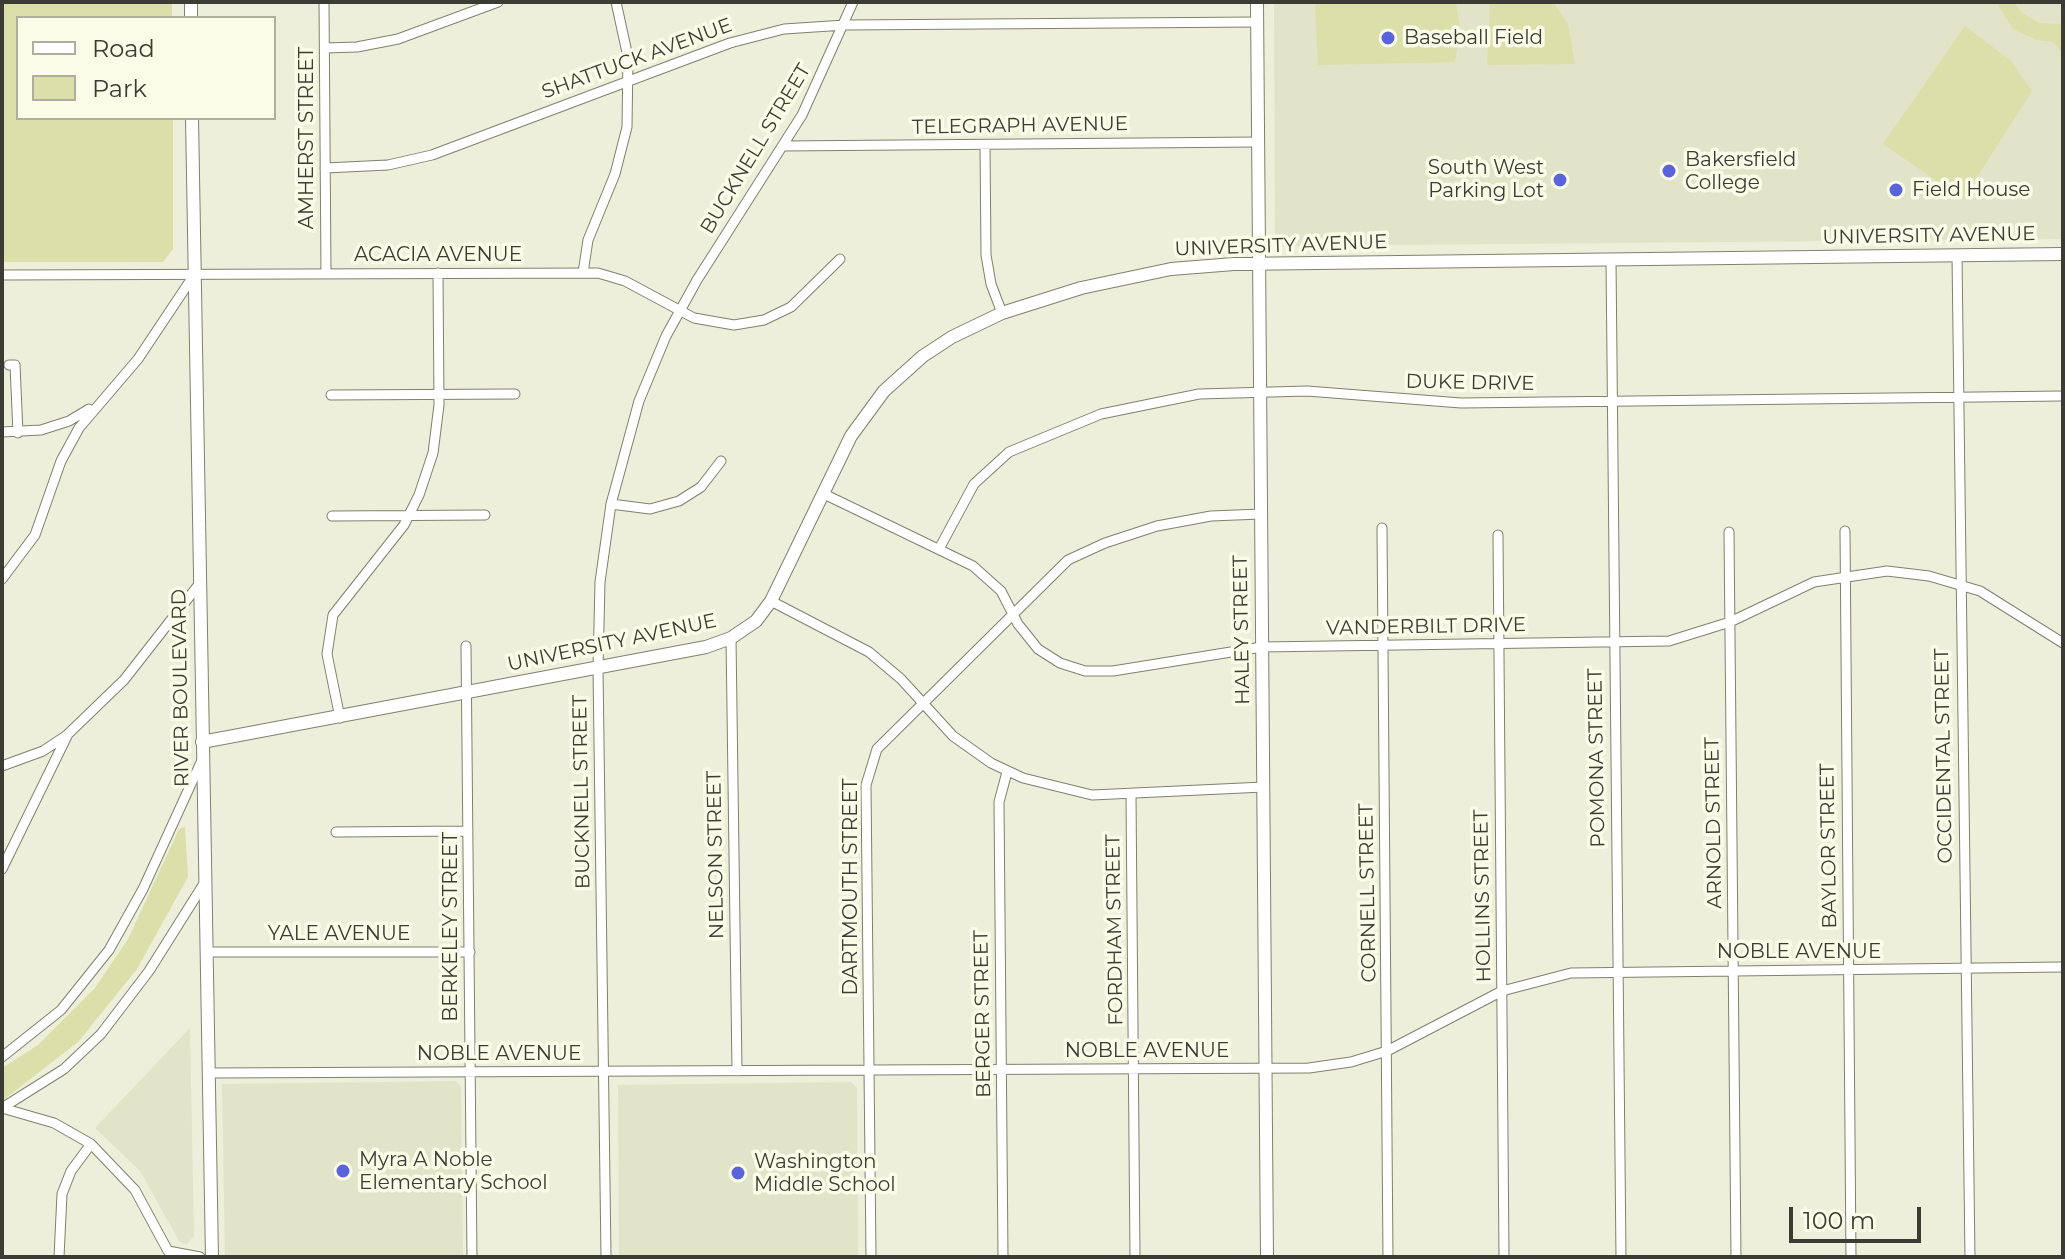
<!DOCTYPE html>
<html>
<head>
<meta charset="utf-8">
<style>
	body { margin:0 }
	#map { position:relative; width:2065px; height:1259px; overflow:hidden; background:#edefda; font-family:Montserrat,sans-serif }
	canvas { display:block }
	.frame { position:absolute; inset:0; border:4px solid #3b3c34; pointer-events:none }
	.legend { position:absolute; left:16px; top:16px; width:260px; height:104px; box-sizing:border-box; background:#fafce7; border:2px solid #aeaf9f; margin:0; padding:10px 14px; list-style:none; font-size:24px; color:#3b3c34 }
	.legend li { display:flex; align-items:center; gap:16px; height:40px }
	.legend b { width:40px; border:2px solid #aeaf9f }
	.scale { position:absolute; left:1789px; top:1207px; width:132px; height:36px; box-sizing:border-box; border:4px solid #3b3c34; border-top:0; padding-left:10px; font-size:24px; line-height:28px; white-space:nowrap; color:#3b3c34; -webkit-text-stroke:6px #fafce7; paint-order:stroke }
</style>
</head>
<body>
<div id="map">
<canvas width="2065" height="1259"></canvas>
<div class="frame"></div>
<ul class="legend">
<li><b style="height:10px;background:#fff"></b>Road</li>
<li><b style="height:22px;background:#dbdfaa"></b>Park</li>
</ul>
<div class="scale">100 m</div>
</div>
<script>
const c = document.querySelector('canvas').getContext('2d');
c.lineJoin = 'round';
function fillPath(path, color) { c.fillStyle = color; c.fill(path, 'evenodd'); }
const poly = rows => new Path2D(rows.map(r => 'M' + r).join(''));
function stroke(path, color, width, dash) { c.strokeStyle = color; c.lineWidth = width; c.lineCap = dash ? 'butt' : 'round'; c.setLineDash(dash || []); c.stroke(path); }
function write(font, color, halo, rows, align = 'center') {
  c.font = font + ' Montserrat,sans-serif'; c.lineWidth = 7; c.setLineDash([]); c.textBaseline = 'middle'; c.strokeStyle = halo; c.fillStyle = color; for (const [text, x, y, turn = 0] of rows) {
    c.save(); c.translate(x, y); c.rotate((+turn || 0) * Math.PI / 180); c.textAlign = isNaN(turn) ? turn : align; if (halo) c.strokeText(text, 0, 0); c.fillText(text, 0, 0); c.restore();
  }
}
const built = poly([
	[1274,2,2063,2,2063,239,1284,246,1275,235],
	[190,1028,194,1236,186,1245,179,1241,140,1171,95,1128],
	[455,1081,461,1086,463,1257,225,1257,222,1084],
	[851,1082,857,1088,858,1257,619,1257,618,1085]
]);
const green = poly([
	[2,2,172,2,172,18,18,18,18,118,173,118,173,249,163,262,2,262],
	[1315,2,1456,2,1460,31,1455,62,1318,65],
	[1490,2,1553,2,1568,24,1575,64,1487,65],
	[1996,2,2014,2,2021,12,2039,23,2063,24,2063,54,2053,42,2036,40,2013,29],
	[1965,26,2011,61,2032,91,1963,199,1883,144],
	[185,827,188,877,137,969,78,1042,2,1101,2,1068,38,1045,95,988,128,939,179,829]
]);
const street = poly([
	[324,2,326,274],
	[325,48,357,47,398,39,498,2],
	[985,145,986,255,991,284,1002,313],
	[783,146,1258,142],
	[325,168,388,165,432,155,730,43,784,29,845,25,1257,22],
	[1957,256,1970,1257],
	[1611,260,1621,1257],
	[583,273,588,240,615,174,627,127,628,57,616,2],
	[2,275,598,273,625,281,694,318,734,325,764,320,791,307,840,259],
	[9,365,15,365,18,433],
	[331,395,515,394],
	[2,432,41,430,69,421,89,409],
	[824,494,973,566,1001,591,1018,624,1038,649,1060,663,1085,671,1113,671,1262,647,1669,641,1730,622,1814,582,1887,571,1929,576,1980,591,2063,643],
	[611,504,650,509,679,501,701,487,721,461],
	[332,516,485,515],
	[1382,528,1388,1257],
	[1845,531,1851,1257],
	[1729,532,1736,1257],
	[1498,535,1504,1257],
	[939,549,974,484,1009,452,1101,414,1199,394,1307,391,1461,403,2063,396],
	[2,579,35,535,61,461,79,428,138,359,194,275],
	[771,601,869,652,901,679,953,736,991,763,1023,778,1092,795,1264,787],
	[731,638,737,1071],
	[466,646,472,1257],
	[340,718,327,654,333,615,404,525,419,495,433,453,439,405,438,273],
	[2,766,43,751,67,735],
	[1131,795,1135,1257],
	[336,832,468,831],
	[2,869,68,734,124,680,200,583],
	[208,952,470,952],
	[2,1057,61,1010,109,950,143,889,202,760],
	[211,1073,1309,1068,1351,1062,1387,1051,1502,991,1571,973,2063,967],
	[2,1108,64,1069,101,1034,149,971,205,882],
	[2,1108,54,1123,91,1144,135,1190,168,1251,200,1257],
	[59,1257,62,1194,71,1171,91,1144],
	[606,1257,598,668,600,582,611,504,639,401,666,336,697,280,802,115,853,2],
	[871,1257,866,785,877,749,1068,560,1105,543,1157,526,1211,516,1261,514],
	[1003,1257,999,802,1007,772]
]);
const secondary = poly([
	[191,2,191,18],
	[1257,2,1267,1257],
	[192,118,212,1257],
	[202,742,706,647,731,638,756,621,771,601,851,436,884,391,923,356,952,337,1002,313,1081,288,1171,269,1234,264,2063,254]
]);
const markers = [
	[1388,38,8,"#5b63da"],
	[1669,171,8,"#5b63da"],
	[1560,180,8,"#5b63da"],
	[1896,190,8,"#5b63da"],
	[343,1171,8,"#5b63da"],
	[738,1173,8,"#5b63da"]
];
const poiNames = [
	["Baseball Field",1404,38],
	["Bakersfield",1685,160],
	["College",1685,183],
	["South West",1544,168,"right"],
	["Parking Lot",1544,191,"right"],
	["Field House",1912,190],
	["Myra A Noble",359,1160],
	["Elementary School",359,1183],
	["Washington",754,1162],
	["Middle School",754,1185]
];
const streetNames = [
	["SHATTUCK AVENUE",637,59,-20],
	["TELEGRAPH AVENUE",1020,126,-1],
	["AMHERST STREET",307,138,-90],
	["BUCKNELL STREET",756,149,-59],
	["UNIVERSITY AVENUE",1929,236,-1],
	["UNIVERSITY AVENUE",1281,246,-2],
	["ACACIA AVENUE",438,255],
	["DUKE DRIVE",1470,383,1],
	["VANDERBILT DRIVE",1426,627,-1],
	["HALEY STREET",1242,630,-91],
	["UNIVERSITY AVENUE",612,643,-12],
	["RIVER BOULEVARD",181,688,-91],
	["OCCIDENTAL STREET",1944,756,-91],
	["POMONA STREET",1597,758,-91],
	["BUCKNELL STREET",582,792,-91],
	["ARNOLD STREET",1714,823,-91],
	["BAYLOR STREET",1829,846,-91],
	["NELSON STREET",716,855,-91],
	["DARTMOUTH STREET",851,887,-90],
	["CORNELL STREET",1368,893,-91],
	["HOLLINS STREET",1483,896,-91],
	["BERKELEY STREET",451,927,-90],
	["FORDHAM STREET",1115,930,-91],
	["YALE AVENUE",339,934],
	["NOBLE AVENUE",1799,952],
	["BERGER STREET",983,1014,-91],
	["NOBLE AVENUE",1147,1051],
	["NOBLE AVENUE",499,1054]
];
fillPath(built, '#e1e4c8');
fillPath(green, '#dbdfaa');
stroke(street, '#7f816e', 11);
stroke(secondary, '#7f816e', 14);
stroke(street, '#fff', 9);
stroke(secondary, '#fff', 12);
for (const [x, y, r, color] of markers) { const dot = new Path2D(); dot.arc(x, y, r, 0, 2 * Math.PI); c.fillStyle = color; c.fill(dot); stroke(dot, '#fafce7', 3); }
write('20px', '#3b3c34', '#fafce7', poiNames, 'left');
write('20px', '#3b3c34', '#fafce7', streetNames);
</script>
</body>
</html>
